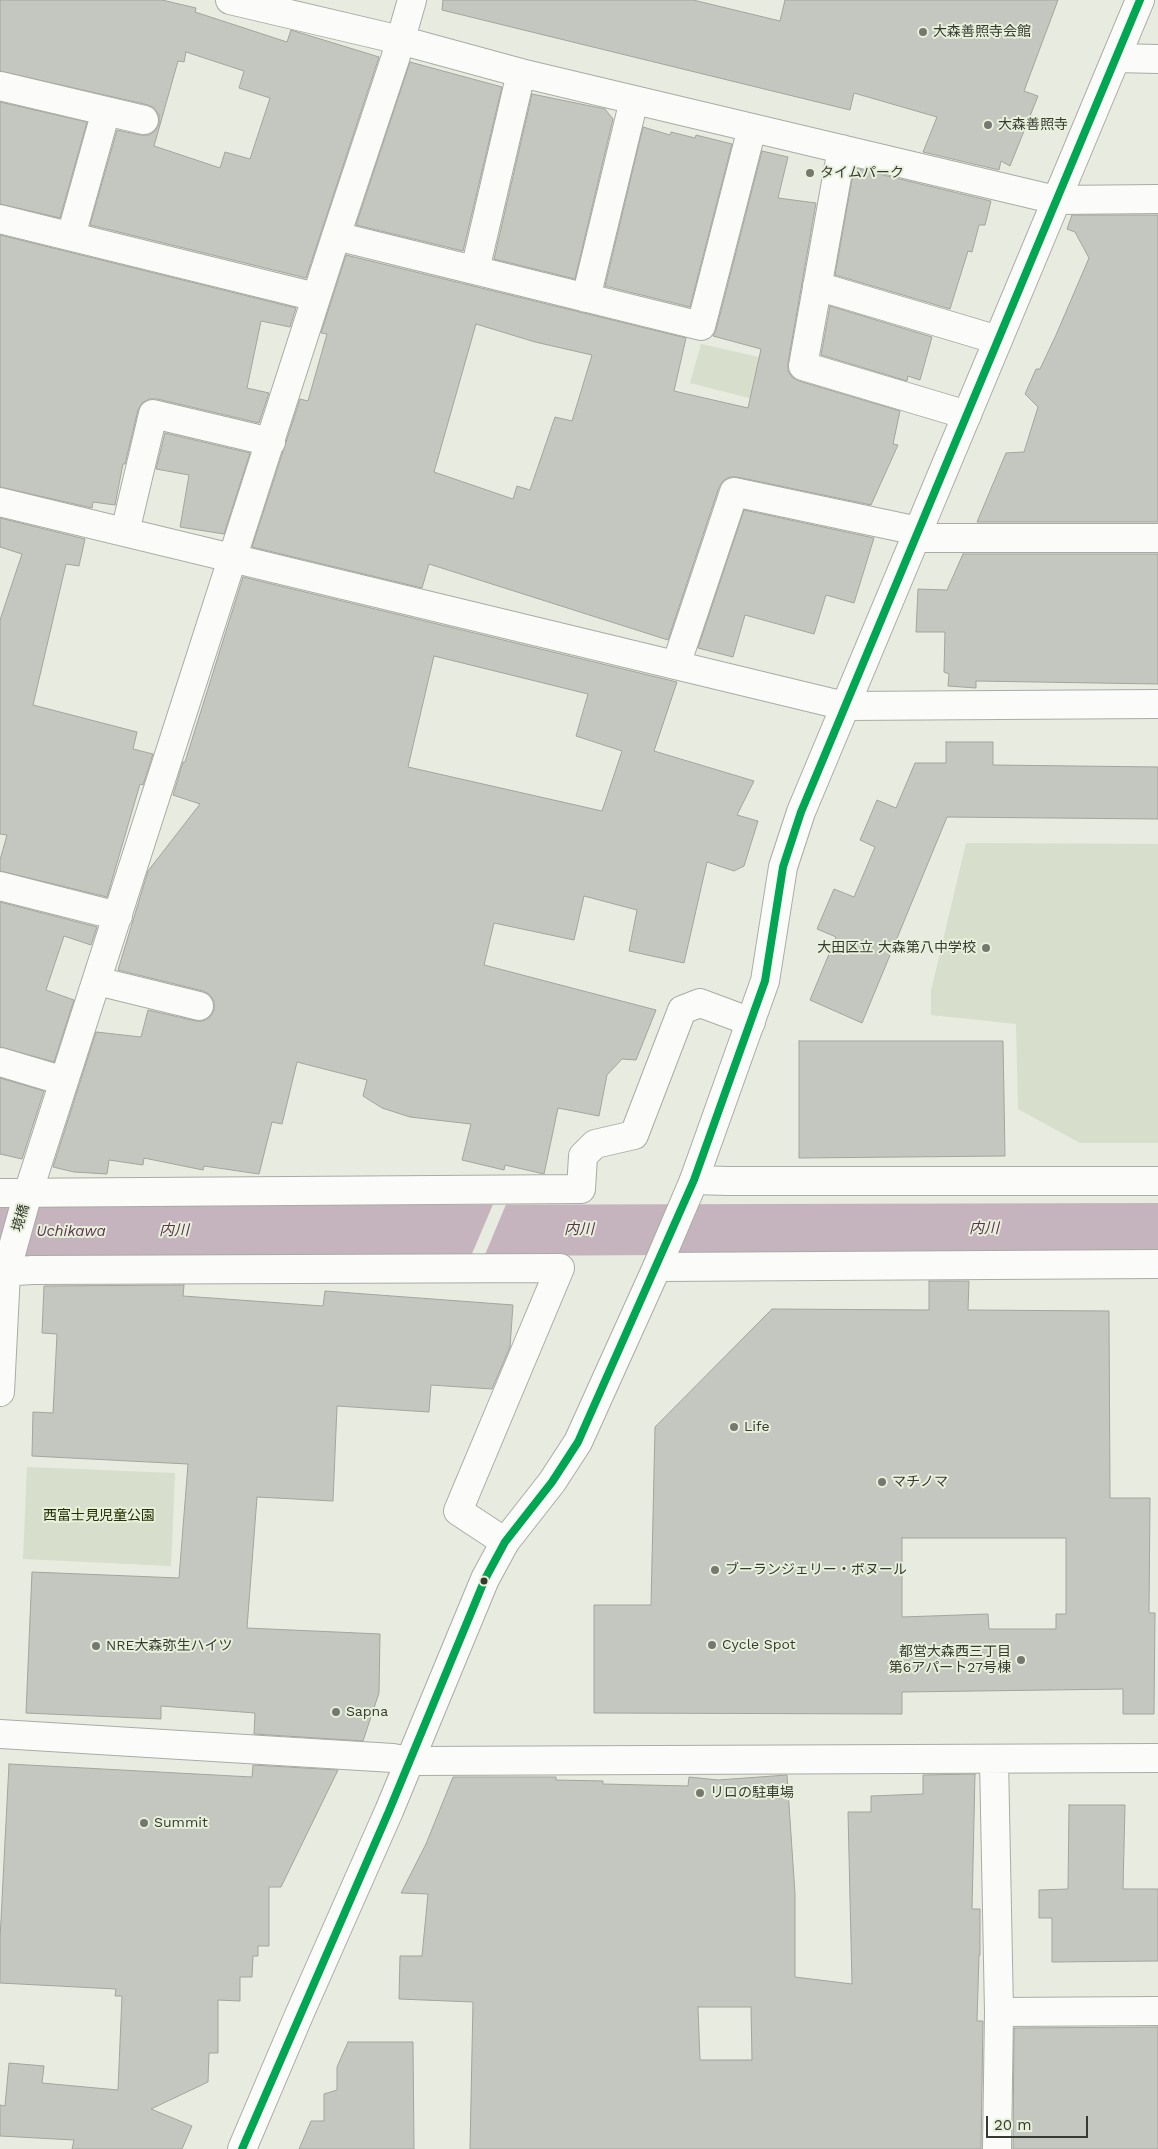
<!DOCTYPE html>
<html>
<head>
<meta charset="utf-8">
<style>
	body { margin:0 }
	#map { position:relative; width:1158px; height:2149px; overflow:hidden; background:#e7ebe0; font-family:"Work Sans",sans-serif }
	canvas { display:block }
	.scale { position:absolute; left:986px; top:2116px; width:102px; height:22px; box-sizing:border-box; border:2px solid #363a31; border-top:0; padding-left:6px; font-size:15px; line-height:18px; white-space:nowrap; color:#363a31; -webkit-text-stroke:4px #e8f0db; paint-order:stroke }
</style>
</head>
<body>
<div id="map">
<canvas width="1158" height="2149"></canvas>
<div class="scale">20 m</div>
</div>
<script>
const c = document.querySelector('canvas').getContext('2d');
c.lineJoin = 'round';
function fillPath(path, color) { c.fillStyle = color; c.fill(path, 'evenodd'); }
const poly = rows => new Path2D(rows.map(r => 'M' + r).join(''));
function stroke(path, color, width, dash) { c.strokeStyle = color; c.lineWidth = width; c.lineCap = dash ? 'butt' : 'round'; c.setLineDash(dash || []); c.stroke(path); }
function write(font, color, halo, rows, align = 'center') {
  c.font = font + ' "Work Sans","Noto Sans JP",sans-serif'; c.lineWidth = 4; c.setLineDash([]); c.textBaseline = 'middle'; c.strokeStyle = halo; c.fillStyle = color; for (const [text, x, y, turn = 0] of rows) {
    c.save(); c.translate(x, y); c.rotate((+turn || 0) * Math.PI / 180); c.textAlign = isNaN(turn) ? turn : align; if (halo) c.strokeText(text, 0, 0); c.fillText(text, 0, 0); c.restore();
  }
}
const green = poly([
	[701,344,763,358,753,399,690,383],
	[966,843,1158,844,1158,1143,1080,1143,1018,1109,1016,1024,931,1015,931,991],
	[27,1467,175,1473,171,1566,23,1559]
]);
const water = poly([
	[1158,1203,1158,1252,0,1259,0,1206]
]);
const pier = poly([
	[494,1202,507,1202,484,1257,471,1256]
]);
const building = poly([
	[0,0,162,0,196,8,195,12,287,42,291,30,379,57,306,278,90,225,117,130,140,135,149,135,155,131,159,124,159,115,154,108,148,105,0,71,0,0],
	[186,52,244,71,239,88,270,98,250,159,225,152,220,168,154,146,178,61,184,62,186,52],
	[443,0,693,0,780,21,785,0,1058,0,1024,91,1038,96,1010,166,1001,161,999,170,923,152,937,117,854,93,850,110,442,10,443,0],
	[410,62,502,87,463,251,356,225,410,62],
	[532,94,605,109,613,119,575,279,494,259,532,94],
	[0,102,87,122,60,218,0,204,0,102],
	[643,127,670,135,671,132,695,138,696,135,732,144,690,307,605,286,643,127],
	[762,151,788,157,778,198,816,203,788,363,788,371,792,377,799,381,900,411,893,444,898,445,871,505,737,477,730,477,724,480,719,487,668,640,429,564,422,588,252,547,300,399,308,401,327,334,321,333,346,255,686,338,674,391,748,408,761,349,713,336,716,330,762,151],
	[476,324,535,342,592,355,572,421,555,417,530,490,517,486,513,499,434,472,476,324],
	[854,168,991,201,985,225,979,225,972,252,968,251,950,309,835,275,854,168],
	[1072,215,1158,215,1158,522,977,522,1006,453,1024,452,1038,407,1025,394,1036,369,1040,369,1056,335,1089,258,1075,232,1067,229,1072,215],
	[0,235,296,308,290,327,261,321,247,388,269,393,259,423,157,399,149,399,142,403,138,410,125,464,123,464,115,505,93,502,92,508,0,487,0,235],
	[830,306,932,337,920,380,908,376,907,381,821,355,830,306],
	[165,433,250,453,224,534,180,527,189,475,156,469,165,433],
	[744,510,874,538,854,603,826,595,814,634,745,615,733,657,698,648,744,510],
	[0,518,85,539,79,566,66,564,33,705,137,732,133,749,153,754,143,785,140,784,107,897,0,871,0,860,7,835,0,834,0,620,22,554,0,547,0,518],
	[963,554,1158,554,1158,684,976,681,976,688,948,686,949,674,944,672,945,632,916,632,918,589,947,590,963,554],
	[243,577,677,682,654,751,754,781,737,815,758,821,744,866,734,871,707,862,684,963,629,951,637,910,584,896,574,940,494,923,484,965,656,1010,636,1060,622,1059,607,1075,599,1116,558,1108,544,1174,505,1165,504,1170,462,1160,471,1124,410,1117,382,1108,363,1096,367,1080,297,1062,282,1124,272,1122,259,1174,204,1166,203,1170,144,1158,143,1165,109,1160,107,1174,74,1172,53,1167,96,1032,141,1037,148,1010,196,1021,203,1021,210,1017,214,1010,214,1001,209,994,203,991,118,970,148,871,200,804,173,795,183,762,185,762,243,577],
	[434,656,588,694,576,736,622,751,602,811,408,767,434,656],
	[946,742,993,742,993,765,1158,767,1158,819,947,817,862,1023,810,1000,836,937,817,929,834,889,854,897,875,847,860,840,877,800,896,808,915,763,946,763,946,742],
	[0,902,97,927,91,945,64,936,46,990,74,1000,54,1062,0,1047,0,902],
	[799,1041,1003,1041,1005,1156,799,1158,799,1041],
	[0,1078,44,1091,22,1159,0,1154,0,1078],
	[929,1281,969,1281,968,1310,1109,1311,1110,1498,1150,1498,1149,1613,1155,1613,1154,1714,1123,1714,1123,1689,902,1692,902,1714,594,1713,594,1605,651,1605,655,1427,772,1309,929,1310,929,1281],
	[902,1538,1066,1538,1066,1614,1056,1614,1056,1629,989,1629,988,1614,902,1617,902,1538],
	[184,1285,183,1296,323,1306,325,1291,513,1305,510,1347,492,1389,431,1385,429,1412,337,1406,333,1501,257,1497,247,1628,380,1634,379,1693,363,1741,254,1734,255,1713,161,1706,161,1719,26,1713,32,1572,179,1578,188,1464,32,1456,33,1412,53,1413,57,1334,42,1333,44,1286,184,1285],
	[9,1764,252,1777,253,1765,338,1770,281,1887,269,1887,269,1946,258,1946,258,1956,253,1956,252,1977,240,1977,240,2001,218,2000,218,2053,209,2053,208,2082,151,2109,192,2126,182,2149,72,2149,74,2140,0,2136,0,2105,5,2106,9,2063,44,2066,42,2083,118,2090,122,1996,115,1996,116,1989,0,1983,0,1939,9,1764],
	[975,1774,972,1909,980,1909,980,1955,979,1955,977,2021,983,2021,981,2149,470,2149,473,2002,399,1999,400,1956,422,1956,428,1894,401,1893,426,1844,453,1777,556,1777,556,1780,603,1781,603,1784,688,1786,689,1777,718,1780,787,1775,795,1894,795,1977,852,1984,848,1812,871,1812,871,1796,923,1794,923,1775,975,1774],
	[698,2007,751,2007,752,2060,700,2060,698,2007],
	[1069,1805,1125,1805,1123,1889,1158,1889,1158,1961,1052,1962,1052,1918,1039,1918,1039,1890,1068,1889,1069,1805],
	[1158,2027,1158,2149,1013,2149,1014,2028,1158,2027],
	[348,2042,413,2042,414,2149,299,2149,311,2121,324,2121,324,2094,337,2090,337,2067,348,2042]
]);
const minor = poly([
	[230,0,400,40,521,73,1056,200,1158,199],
	[1116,58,1158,59],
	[0,86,144,120],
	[842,149,803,366,967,415],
	[0,219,316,297],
	[71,236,106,111],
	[336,236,701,326,752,128],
	[475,270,521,73],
	[817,286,998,340],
	[586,298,634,100],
	[0,502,845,706,1158,704],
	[125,532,153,414,271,442],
	[915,538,1158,538],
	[676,665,734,492,918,531],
	[0,886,118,916],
	[97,981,199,1006],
	[0,1062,64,1081],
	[694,1180,728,1181,1158,1181],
	[0,1193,581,1189,583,1156,595,1144,634,1135,682,1010,700,1003,751,1022],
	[657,1267,1158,1264],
	[0,1272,33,1270,560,1268,458,1511,505,1542],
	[0,1392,6,1272,28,1193,336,236,395,59,412,0],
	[0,1734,393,1758,410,1761,1158,1758],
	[994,1759,999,2012,997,2149],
	[999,2012,1158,2011]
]);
const major = poly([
	[242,2149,299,2015,389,1811,485,1579,505,1542,552,1482,578,1442,657,1267,694,1180,765,981,783,867,801,812,1140,0]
]);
const bus1 = poly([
	[242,2149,389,1811,485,1579,505,1542,552,1482,578,1442,694,1180,765,981,783,867,801,812,1140,0]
]);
const markers = [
	[923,32,5,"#74786e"],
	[988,125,5,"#74786e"],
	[810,173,5,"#74786e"],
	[986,948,5,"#74786e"],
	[734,1427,5,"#74786e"],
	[882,1482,5,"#74786e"],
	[715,1570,5,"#74786e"],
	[484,1581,4.5,"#363a31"],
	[712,1645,5,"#74786e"],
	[96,1646,5,"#74786e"],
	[1021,1660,5,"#74786e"],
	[336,1712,5,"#74786e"],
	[700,1793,5,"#74786e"],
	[144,1823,5,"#74786e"]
];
const poiNames = [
	["大森善照寺会館",933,32],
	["大森善照寺",998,125],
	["タイムパーク",820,173],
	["大田区立 大森第八中学校",976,948,"right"],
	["Life",744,1427],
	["マチノマ",892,1482],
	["ブーランジェリー・ボヌール",725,1570],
	["Cycle Spot",722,1645],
	["NRE大森弥生ハイツ",106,1646],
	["都営大森西三丁目",1011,1652,"right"],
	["第6アパート27号棟",1011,1668,"right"],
	["Sapna",346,1712],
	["リロの駐車場",710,1793],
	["Summit",154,1823]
];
const streetNames = [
	["境橋",21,1218,-74]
];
const parkNames = [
	["西富士見児童公園",99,1516]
];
const waterNames = [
	["内川",984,1229],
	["内川",579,1230],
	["内川",174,1231],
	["Uchikawa",71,1232]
];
fillPath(green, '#d7decc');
fillPath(water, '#c5b3be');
fillPath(pier, '#e7ebe0');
fillPath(building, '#c4c7bf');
stroke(building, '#a1a59c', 1);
stroke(minor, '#a8aca3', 30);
stroke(major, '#a8aca3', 30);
stroke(minor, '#fbfcfa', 28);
stroke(major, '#fbfcfa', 28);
stroke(bus1, '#00a651', 8);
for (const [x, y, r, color] of markers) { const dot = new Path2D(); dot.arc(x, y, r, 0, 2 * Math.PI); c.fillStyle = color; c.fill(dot); stroke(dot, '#e8f0db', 2); }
write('14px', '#363a31', '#e8f0db', poiNames, 'left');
write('14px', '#363a31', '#e8f0db', streetNames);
write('14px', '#233000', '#e8f0db', parkNames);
write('italic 15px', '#5c3352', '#e8f0db', waterNames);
</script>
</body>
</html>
